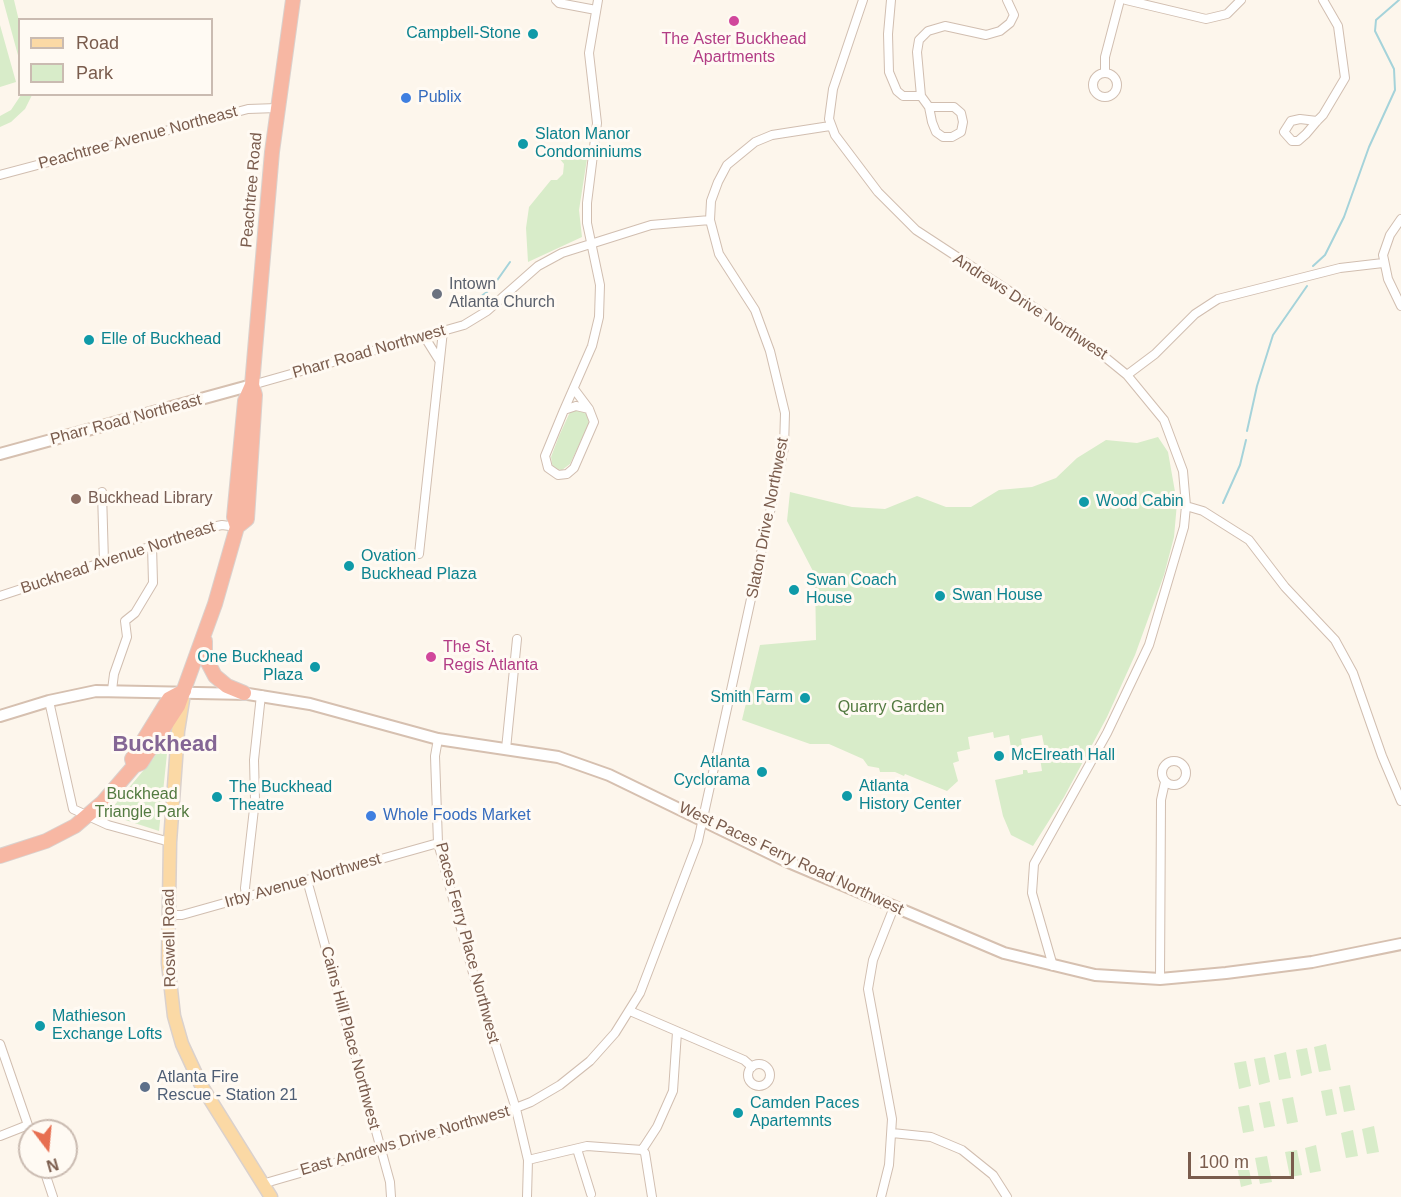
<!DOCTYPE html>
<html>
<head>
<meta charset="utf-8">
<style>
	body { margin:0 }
	#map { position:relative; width:1401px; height:1197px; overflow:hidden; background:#fdf6ec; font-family:Helvetica,sans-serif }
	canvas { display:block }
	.legend { position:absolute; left:18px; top:18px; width:195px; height:78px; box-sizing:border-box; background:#fffaf3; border:2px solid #cabbb1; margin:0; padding:8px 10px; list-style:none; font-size:18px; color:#7a5c4d }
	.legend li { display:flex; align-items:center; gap:12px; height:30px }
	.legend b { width:30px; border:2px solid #cabbb1 }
	.north { position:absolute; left:18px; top:1119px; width:60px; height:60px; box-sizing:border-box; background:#fffaf3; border:2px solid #cabbb1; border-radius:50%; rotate:164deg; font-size:16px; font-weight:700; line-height:24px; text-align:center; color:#7a5c4d }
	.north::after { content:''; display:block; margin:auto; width:21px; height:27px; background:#e76f51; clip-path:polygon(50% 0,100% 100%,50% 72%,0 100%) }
	.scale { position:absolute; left:1188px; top:1152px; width:106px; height:27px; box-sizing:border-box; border:3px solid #7a5c4d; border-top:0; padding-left:8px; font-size:18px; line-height:21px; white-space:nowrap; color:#7a5c4d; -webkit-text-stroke:4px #fffaf3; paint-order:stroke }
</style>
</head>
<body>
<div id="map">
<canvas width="1401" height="1197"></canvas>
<ul class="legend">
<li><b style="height:8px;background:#fbd9a5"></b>Road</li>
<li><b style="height:16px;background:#d8ecc9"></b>Park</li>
</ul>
<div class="north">N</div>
<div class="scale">100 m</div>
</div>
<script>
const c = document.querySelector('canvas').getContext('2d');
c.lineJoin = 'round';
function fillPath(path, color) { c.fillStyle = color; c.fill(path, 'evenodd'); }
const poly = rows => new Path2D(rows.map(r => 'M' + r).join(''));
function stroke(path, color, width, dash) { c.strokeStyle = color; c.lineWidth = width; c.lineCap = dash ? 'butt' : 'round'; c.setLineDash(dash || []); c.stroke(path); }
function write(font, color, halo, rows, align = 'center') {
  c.font = font + ' Helvetica,sans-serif'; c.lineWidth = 6; c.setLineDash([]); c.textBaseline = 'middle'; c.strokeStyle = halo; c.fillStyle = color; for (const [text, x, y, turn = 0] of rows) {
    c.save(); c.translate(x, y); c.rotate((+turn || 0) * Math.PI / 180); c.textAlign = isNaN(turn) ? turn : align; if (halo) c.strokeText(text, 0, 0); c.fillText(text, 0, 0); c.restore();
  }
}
const green = poly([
	[3,0,14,0,19,21,19,59],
	[0,25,16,82,0,87],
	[21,95,32,95,25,109,11,122,0,127,0,116,11,110],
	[561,153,587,159,579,210,582,237,528,262,526,228,529,207,551,180,557,180,563,174,564,164,559,158],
	[577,409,588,414,589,424,570,464,562,470,553,469,551,457,559,436,570,412],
	[1158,437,1168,452,1177,503,1174,537,1164,575,1135,655,1107,717,1064,797,1033,846,1011,835,1003,816,995,780,1023,774,1023,770,1027,770,1028,773,1042,771,1039,751,1045,750,1042,735,1021,739,1022,746,1011,748,1009,735,994,738,993,732,968,737,970,749,957,752,959,761,953,763,958,781,947,791,905,774,904,776,895,772,880,772,879,768,868,766,863,759,829,744,810,744,742,720,760,645,816,640,815,575,787,521,790,492,852,507,885,509,917,496,946,507,971,507,999,490,1032,487,1056,478,1077,458,1106,440,1137,443],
	[169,734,159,831,107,814,153,759],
	[1326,1044,1331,1070,1319,1072,1314,1047],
	[1307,1048,1312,1073,1301,1076,1296,1050],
	[1286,1052,1291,1078,1279,1080,1274,1055],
	[1265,1057,1270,1082,1259,1085,1254,1059],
	[1246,1061,1251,1086,1239,1089,1234,1063],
	[1350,1085,1355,1110,1344,1112,1339,1087],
	[1332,1089,1337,1114,1326,1116,1321,1091],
	[1293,1097,1298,1122,1287,1124,1282,1099],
	[1270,1101,1275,1126,1264,1128,1259,1103],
	[1249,1105,1254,1131,1243,1133,1238,1107],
	[1374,1126,1379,1152,1367,1154,1362,1129],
	[1353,1130,1358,1156,1346,1158,1341,1133],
	[1316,1145,1321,1171,1310,1173,1305,1148],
	[1297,1150,1302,1175,1290,1177,1285,1152],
	[1267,1156,1272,1182,1260,1184,1255,1158],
	[1247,1159,1252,1184,1241,1187,1236,1161]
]);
const stream = poly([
	[1313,266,1325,255,1344,217,1369,147,1395,90,1394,69,1375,31,1376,20,1399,0],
	[457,302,480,297,491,289,510,262],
	[1247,431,1257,386,1273,335,1307,286],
	[1223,503,1240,465,1246,440]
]);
const street = poly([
	[556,0,559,3,596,10],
	[863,0,833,89,829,119,835,135,878,192,916,230,1084,340,1127,375,1164,420,1183,471,1186,506,1184,527,1149,645,1107,733,1034,864,1032,893,1053,966],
	[891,0,888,34,889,72,897,91,903,96,921,96],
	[1126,0,1206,19,1227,14,1241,0],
	[1105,73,1105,57,1120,0],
	'1093 85a12 12 0 1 1 24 0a12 12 0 1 1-24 0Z',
	[929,107,954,107,961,113,963,122,961,132,952,137,943,137,936,132,932,122,929,107,921,96,917,52,919,40,928,31,945,26,986,35,1000,31,1010,23,1014,15,1007,0],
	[1317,121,1300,119,1291,121,1284,132,1292,141,1298,141,1306,134,1317,121,1323,115,1345,78,1338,26,1323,0],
	[0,175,248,109,277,108],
	[1401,219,1390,235,1383,255,1388,279,1401,306],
	[424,336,439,360],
	[1127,375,1155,354,1195,314,1218,299,1340,268,1383,263],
	[252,385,464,325,487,311,538,266,562,253,651,225,710,220],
	[574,389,589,409],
	[576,406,589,409,594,422,574,468,567,474,558,475,548,468,545,456,564,410,576,406],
	[564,410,592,346,599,317,600,285,587,223,587,203,597,123,589,53,598,0],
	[102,492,104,562],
	[1186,506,1203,511,1249,540,1285,587,1335,640,1353,673,1382,756,1401,801],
	[419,554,443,331],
	[0,596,207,528,222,525,237,527],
	[112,690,114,674,127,637,125,621,135,613,153,583,152,545],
	[49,701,73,809,108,825,170,842],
	[438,739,435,756,438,843,473,973,516,1109,528,1160,527,1197],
	[506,749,517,639],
	'1162 773a12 12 0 1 1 24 0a12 12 0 1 1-24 0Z',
	[307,880,390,1182,391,1197],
	[246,896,245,888,255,800,254,760,261,695],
	[168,915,182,915,438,843],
	[1160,979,1161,800,1165,782],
	[630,1011,744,1060,752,1067],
	[0,1044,30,1131],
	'748 1075a11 11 0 1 1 22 0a11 11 0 1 1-22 0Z',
	[892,1133,931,1137,962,1150,993,1175,1007,1197],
	[0,1136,28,1125],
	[577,1149,591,1194],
	[528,1160,587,1146,642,1150],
	[43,1167,53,1197],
	[262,1184,490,1118,531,1102,560,1085,590,1061,615,1033,640,993,698,841,784,448,785,413,770,351,755,310,719,254,710,220,711,201,718,182,727,165,755,142,772,135,830,126],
	[652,1197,645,1153,642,1150,657,1127,673,1091,677,1032],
	[881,1197,889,1165,892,1119,868,989,873,960,894,907]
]);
const secondary = poly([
	[0,454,252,385],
	[0,716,49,701,96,691,248,694,310,704,438,739,558,757,609,775,786,861,1004,953,1095,975,1160,979,1226,973,1312,962,1401,944]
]);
const primary = poly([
	[183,700,178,731,170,842,168,963,174,1016,182,1044,201,1085,271,1197]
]);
const highway = poly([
	[237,527,234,517,245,401,252,385,272,152,293,0],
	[205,641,205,657,215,676,227,686,244,693],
	[134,766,132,759,169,699,184,691],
	[0,856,46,841,75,826,103,802,134,766,141,763,178,706,215,604,237,527,247,519,255,395,252,385]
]);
const markers = [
	[734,21,6,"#d1479c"],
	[533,34,6,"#0f9aa8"],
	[406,98,6,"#3f7fe0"],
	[523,144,6,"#0f9aa8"],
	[437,294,6,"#6b7280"],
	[89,340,6,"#0f9aa8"],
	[76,499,6,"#8d6e63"],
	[1084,502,6,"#0f9aa8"],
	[349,566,6,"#0f9aa8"],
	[794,590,6,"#0f9aa8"],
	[940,596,6,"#0f9aa8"],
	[431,657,6,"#d1479c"],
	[315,667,6,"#0f9aa8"],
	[805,698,6,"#0f9aa8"],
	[999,756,6,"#0f9aa8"],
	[762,772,6,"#0f9aa8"],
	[847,796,6,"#0f9aa8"],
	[217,797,6,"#0f9aa8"],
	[371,816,6,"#3f7fe0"],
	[40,1026,6,"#0f9aa8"],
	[145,1087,6,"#5c6f8a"],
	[738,1113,6,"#0f9aa8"]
];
const cultureNames = [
	["Campbell-Stone",521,34,"right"],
	["Slaton Manor",535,135],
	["Condominiums",535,153],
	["Elle of Buckhead",101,340],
	["Wood Cabin",1096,502],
	["Ovation",361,557],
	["Buckhead Plaza",361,575],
	["Swan Coach",806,581],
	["House",806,599],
	["Swan House",952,596],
	["One Buckhead",303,658,"right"],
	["Plaza",303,676,"right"],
	["Smith Farm",793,698,"right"],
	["McElreath Hall",1011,756],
	["Atlanta",750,763,"right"],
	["Cyclorama",750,781,"right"],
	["Atlanta",859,787],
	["History Center",859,805],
	["The Buckhead",229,788],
	["Theatre",229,806],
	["Mathieson",52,1017],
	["Exchange Lofts",52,1035],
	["Camden Paces",750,1104],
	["Apartemnts",750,1122]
];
const hotelNames = [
	["The Aster Buckhead",734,40],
	["Apartments",734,58],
	["The St.",443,648,"left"],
	["Regis Atlanta",443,666,"left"]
];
const shopNames = [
	["Publix",418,98],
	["Whole Foods Market",383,816]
];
const streetNames = [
	["Peachtree Avenue Northeast",138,138,-15],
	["Peachtree Road",252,190,-85],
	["Andrews Drive Northwest",1030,307,33],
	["Pharr Road Northwest",369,352,-16],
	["Pharr Road Northeast",126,420,-15],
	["Slaton Drive Northwest",768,518,-79],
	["Buckhead Avenue Northeast",118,558,-18],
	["West Paces Ferry Road Northwest",791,859,25],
	["Irby Avenue Northwest",303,881,-16],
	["Roswell Road",170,938,-91],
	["Paces Ferry Place Northwest",467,943,75],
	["Cains Hill Place Northwest",350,1038,75],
	["East Andrews Drive Northwest",405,1141,-16]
];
const worshipNames = [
	["Intown",449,285],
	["Atlanta Church",449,303]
];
const educationNames = [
	["Buckhead Library",88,499]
];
const parkNames = [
	["Quarry Garden",891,708],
	["Buckhead",142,795],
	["Triangle Park",142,813]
];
const serviceNames = [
	["Atlanta Fire",157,1078],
	["Rescue - Station 21",157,1096]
];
const districtNames = [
	["Buckhead",165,745]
];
fillPath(green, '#d8ecc9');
stroke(stream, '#a5d3da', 2);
stroke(street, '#d1beb0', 10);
stroke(secondary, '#d6c0b0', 14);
stroke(primary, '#dad1cd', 15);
stroke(highway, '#dad1cd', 16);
stroke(street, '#fff', 8);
stroke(secondary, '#fff', 10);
stroke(primary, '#fbd9a5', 12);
stroke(highway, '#f7b7a3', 14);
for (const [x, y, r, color] of markers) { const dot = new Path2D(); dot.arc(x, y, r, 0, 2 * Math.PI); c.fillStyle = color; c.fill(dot); stroke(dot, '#fffaf3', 2); }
write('16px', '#0d838f', '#fffaf3', cultureNames, 'left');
write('16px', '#b23c85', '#fffaf3', hotelNames);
write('16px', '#366cbe', '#fffaf3', shopNames, 'left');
write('16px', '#7a5c4d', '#fffaf3', streetNames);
write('16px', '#5b616d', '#fffaf3', worshipNames, 'left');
write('16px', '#785e54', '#fffaf3', educationNames, 'left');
write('16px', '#537a41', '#fffaf3', parkNames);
write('16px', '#4e5e75', '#fffaf3', serviceNames, 'left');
write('bold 22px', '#846695', '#fffaf3', districtNames);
</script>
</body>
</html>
